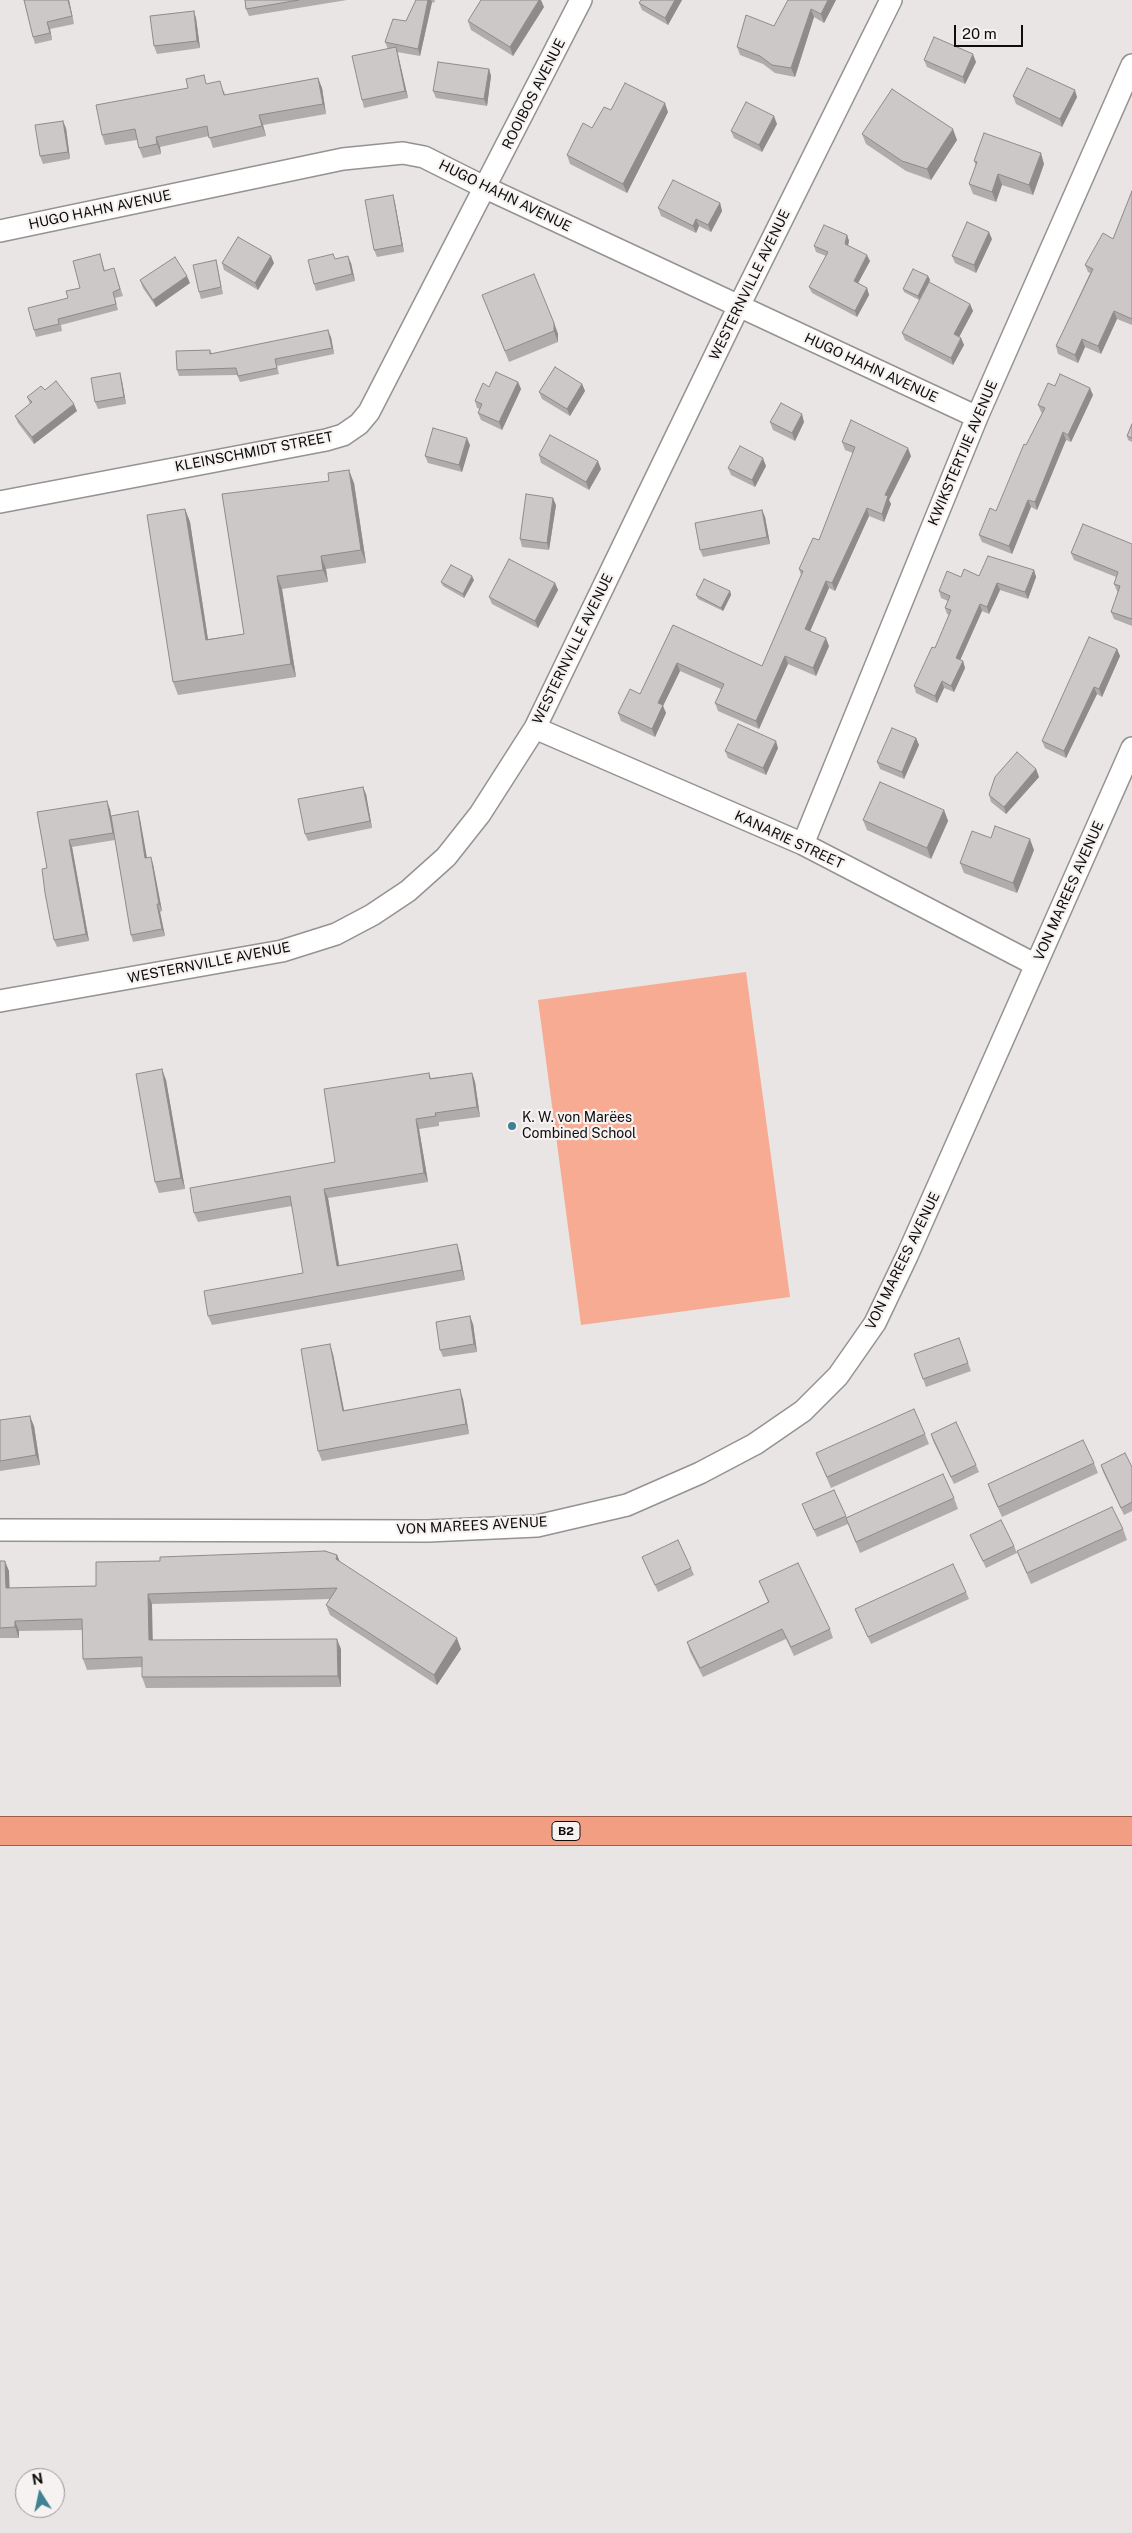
<!DOCTYPE html>
<html>
<head>
<meta charset="utf-8">
<style>
	body { margin:0 }
	#map { position:relative; width:1132px; height:2533px; overflow:hidden; background:#e9e5e4; font-family:"Public Sans",sans-serif }
	canvas { display:block }
	.north { position:absolute; left:15px; top:2468px; width:50px; height:50px; box-sizing:border-box; background:#f6f2f1; border:1px solid #999695; border-radius:50%; rotate:350deg; font-size:14px; font-weight:700; line-height:20px; text-align:center; color:#0e0d0c }
	.north::after { content:''; display:block; margin:auto; width:18px; height:22px; background:#408194; clip-path:polygon(50% 0,100% 100%,50% 72%,0 100%) }
	.scale { position:absolute; left:954px; top:25px; width:69px; height:22px; box-sizing:border-box; border:2px solid #0e0d0c; border-top:0; padding-left:6px; font-size:15px; line-height:18px; white-space:nowrap; color:#0e0d0c; -webkit-text-stroke:4px #f6f2f1; paint-order:stroke }
</style>
</head>
<body>
<div id="map">
<canvas width="1132" height="2533"></canvas>
<div class="north">N</div>
<div class="scale">20 m</div>
</div>
<script>
const c = document.querySelector('canvas').getContext('2d');
c.lineJoin = 'round';
function fillPath(path, color) { c.fillStyle = color; c.fill(path, 'evenodd'); }
const poly = rows => new Path2D(rows.map(r => 'M' + r).join(''));
function stroke(path, color, width, dash) { c.strokeStyle = color; c.lineWidth = width; c.lineCap = dash ? 'butt' : 'round'; c.setLineDash(dash || []); c.stroke(path); }
function write(font, color, halo, rows, align = 'center') {
  c.font = font + ' "Public Sans",sans-serif'; c.lineWidth = 4.5; c.setLineDash([]); c.textBaseline = 'middle'; c.strokeStyle = halo; c.fillStyle = color; for (const [text, x, y, turn = 0] of rows) {
    c.save(); c.translate(x, y); c.rotate((+turn || 0) * Math.PI / 180); c.textAlign = isNaN(turn) ? turn : align; if (halo) c.strokeText(text, 0, 0); c.fillText(text, 0, 0); c.restore();
  }
}
const green = poly([
	[746,972,790,1297,581,1325,538,1000]
]);
const minor = poly([
	[0,231,343,159,403,153,424,157,486,188,977,417],
	[0,502,326,440,343,435,359,424,369,412,581,0],
	[535,728,803,844,1036,965],
	[803,844,977,417,1132,65],
	[0,1001,282,951,336,934,372,915,408,891,446,857,480,814,535,728,739,306,891,0],
	[0,1530,428,1531,537,1526,627,1505,700,1473,755,1444,803,1411,838,1376,875,1323,907,1256,1132,748]
]);
const trunk = poly([
	[0,1831,1132,1831]
]);
const wall = poly([
	[24,0,69,0,74,24,50,29,52,40,35,44,33,37],
	[245,0,347,0,249,16,246,9],
	[416,0,435,0,434,3,432,2,420,56,397,52,408,98,364,108,362,100,388,49,385,42,406,21],
	[682,0,668,25,642,10,639,3],
	[788,0,836,0,824,23,814,17,795,77,775,73,763,64,740,55,737,47,774,26],
	[544,7,513,56,471,30,468,21],
	[196,18,200,48,157,54,154,46],
	[924,60,976,62,965,84,927,67],
	[489,69,491,76,487,106,436,98,433,91],
	[318,78,322,88,326,114,263,125,266,136,213,148,209,136,160,147,161,154,143,158,139,148,137,140,105,145,102,135,208,84,224,91,225,95],
	[1013,96,1077,97,1062,127,1016,104],
	[611,110,668,112,627,193,570,164,567,155],
	[777,124,762,152,734,138,731,131],
	[66,128,70,159,43,164,40,156],
	[862,134,957,140,931,180,906,171,866,144],
	[974,161,1044,164,1033,195,1002,185,996,202,973,194,969,184,976,166],
	[1132,191,1132,325,1117,319,1101,354,1085,347,1078,363,1058,354,1056,346,1090,273,1088,272,1085,265,1113,239],
	[393,195,395,203,404,252,377,257,374,250],
	[720,203,722,211,711,232,699,226,696,233,661,216,658,208],
	[847,235,849,241,848,245,870,261,858,283,867,288,869,295,857,317,812,293,809,287,826,256,816,252,814,246],
	[992,239,976,273,955,263,952,256],
	[335,259,351,263,355,281,316,291,314,284],
	[216,260,218,268,223,294,201,299,199,292],
	[102,261,105,271,116,275,123,296,115,298,118,310,61,325,62,331,36,337,34,330,68,298,80,288],
	[222,263,274,263,258,290,224,270],
	[928,276,930,280,919,300,904,292,903,289],
	[140,280,190,283,156,307,143,288],
	[482,295,554,323,558,334,558,342,509,362],
	[970,304,973,311,959,337,961,338,964,345,953,365,905,340,902,333],
	[331,337,334,354,277,366,279,374,240,382,237,375,179,376,177,370,210,350,212,354],
	[122,381,126,404,98,409,95,402],
	[518,382,521,389,502,430,481,420,478,413,480,409,477,408,475,401,489,387],
	[582,384,585,391,570,416,542,399,539,392],
	[1055,386,1093,395,1071,442,1066,440,1037,510,1031,507,1012,554,982,542,979,535,996,511,1042,413,1041,412,1038,405],
	[27,397,77,411,34,444,18,423,15,416,30,404],
	[770,422,804,422,795,441,773,430],
	[1132,424,1132,442,1128,440,1127,436],
	[842,442,911,456,889,500,891,504,884,522,869,516,835,591,829,588,810,631,829,646,816,676,788,664,759,729,718,711,715,703,721,689,680,671,663,706,666,713,655,737,621,721,618,713,640,694,673,625,762,666,801,575,799,569,819,540,853,453,845,450],
	[470,445,462,472,428,463,425,456],
	[539,455,601,469,589,490,541,463],
	[766,466,755,487,731,475,728,468],
	[354,483,366,563,326,569,328,582,282,589,296,677,178,695,173,682,185,509,190,522,208,639,244,634,222,494],
	[556,505,549,550,522,547,520,539],
	[762,510,765,517,770,544,703,557,700,550],
	[1132,544,1132,626,1114,619,1111,612,1118,592,1117,591,1114,584,1116,577,1074,560,1071,553],
	[1034,570,1036,577,1028,599,1000,590,989,614,982,611,960,660,963,661,965,668,954,692,944,688,937,703,916,693,914,686,935,648,949,615,947,614,945,608,948,601,941,598,939,591,961,577],
	[474,580,464,598,443,586,441,582],
	[555,583,558,590,538,628,492,604,489,597],
	[730,591,731,595,723,611,698,599,696,595],
	[1117,649,1120,656,1102,697,1097,694,1066,758,1045,748,1042,741],
	[916,738,919,745,904,779,880,769,877,762],
	[778,748,766,775,728,758,725,751],
	[1036,769,1039,777,1006,814,991,802,989,795],
	[366,794,372,828,308,841,305,834],
	[110,809,112,822,138,811,140,819,147,857,153,864,162,911,160,912,165,936,133,942,131,935,115,840,72,847,89,941,57,947,54,940,47,868,37,812],
	[944,810,948,821,931,859,867,830,863,820],
	[991,838,1034,850,1017,893,964,873,960,863],
	[429,1073,431,1078,472,1073,475,1082,480,1117,439,1122,439,1126,419,1129,428,1182,328,1198,339,1266,460,1254,465,1280,212,1325,208,1316,303,1273,292,1206,198,1222,194,1213,335,1162],
	[166,1080,185,1189,159,1193,155,1182],
	[473,1324,477,1352,443,1357,440,1350],
	[959,1338,971,1371,926,1387,914,1354],
	[333,1354,344,1410,463,1399,469,1434,322,1461,318,1451],
	[0,1420,34,1426,40,1465,0,1471],
	[925,1434,929,1444,831,1488,816,1453],
	[931,1434,976,1465,979,1472,954,1484,933,1441],
	[1094,1463,1098,1473,1002,1517,992,1495,988,1484],
	[1101,1465,1132,1467,1132,1511,1124,1515,1103,1472],
	[834,1490,846,1517,954,1498,958,1509,860,1553,848,1524,817,1537,805,1512,802,1504],
	[1123,1529,1127,1540,1031,1584,1021,1561,1017,1551],
	[970,1535,1014,1546,1017,1553,986,1568],
	[337,1555,340,1562,461,1649,437,1685,330,1615,326,1605,330,1599,152,1604,152,1640,341,1649,341,1687,146,1688,142,1677,142,1667,87,1670,83,1659,82,1630,19,1631,19,1638,0,1638,0,1561,9,1571,9,1588,96,1586,160,1561],
	[642,1557,691,1568,694,1575,658,1592],
	[759,1581,830,1629,833,1638,794,1656,786,1639,703,1677,690,1652,687,1642,768,1602],
	[966,1592,969,1599,871,1644,855,1609]
]);
const shadedWall = poly([
	[68,0,69,0,74,24],
	[428,0,431,0,432,2,420,56,418,49],
	[539,0,541,0,544,7,513,56,510,47],
	[675,0,682,0,668,25,665,18],
	[828,0,836,0,824,23,821,14],
	[811,9,814,17,795,77,791,68],
	[194,11,196,18,200,48,197,41],
	[47,22,50,29,52,40,50,33],
	[396,47,398,54,408,98,405,91],
	[973,54,976,62,965,84,963,77],
	[489,69,491,76,487,106,484,99],
	[318,78,322,88,326,114,323,104],
	[1075,90,1077,97,1062,127,1060,119],
	[665,103,668,112,627,193,623,184],
	[259,115,263,125,266,136,262,126],
	[774,116,777,124,762,152,759,145],
	[63,121,66,128,70,159,68,152],
	[953,129,957,140,931,180,927,169],
	[156,137,160,147,161,154,157,144],
	[1041,153,1044,164,1033,195,1029,185],
	[998,174,1002,185,996,202,992,192],
	[393,195,395,203,404,252,402,245],
	[720,203,722,211,711,232,708,225],
	[696,219,699,226,696,233,693,226],
	[989,232,992,239,976,273,974,265],
	[847,235,849,241,847,250,845,244],
	[867,255,870,261,856,287,854,281],
	[271,256,274,263,258,290,255,283],
	[348,256,351,263,355,281,352,274],
	[187,276,190,283,156,307,153,300],
	[928,276,930,280,919,300,918,296],
	[867,288,869,295,857,317,855,311],
	[970,304,973,311,957,341,954,334],
	[1114,311,1117,319,1101,354,1098,346],
	[554,323,558,334,558,342,554,331],
	[328,330,331,337,334,354,332,348],
	[961,338,964,345,953,365,951,358],
	[1082,339,1085,347,1078,363,1075,355],
	[120,373,122,381,126,404,124,397],
	[518,382,521,389,502,430,499,422],
	[582,384,585,391,570,416,567,409],
	[1090,388,1093,395,1071,442,1068,435],
	[74,404,77,411,34,444,32,437],
	[802,414,804,422,795,441,792,433],
	[1063,432,1066,440,1037,510,1035,502],
	[467,438,470,445,462,472,459,465],
	[908,448,911,456,889,500,891,504,884,522,882,514,885,495],
	[763,458,766,466,755,487,752,480],
	[598,461,601,469,589,490,586,482],
	[349,470,354,483,366,563,361,550],
	[553,498,556,505,549,550,547,543],
	[1028,500,1031,507,1012,554,1009,546],
	[867,508,869,516,835,591,832,583],
	[185,509,190,522,210,653,206,640],
	[762,510,765,517,770,544,767,537],
	[321,556,326,569,328,582,323,570],
	[1034,570,1036,577,1028,599,1025,592],
	[277,576,282,589,296,677,291,664],
	[472,576,474,580,464,598,463,594],
	[826,581,829,588,808,636,805,629],
	[555,583,558,590,538,628,535,621],
	[997,583,1000,590,989,614,987,607],
	[730,591,731,595,723,611,721,608],
	[980,604,982,611,958,665,956,658],
	[826,638,829,646,816,676,813,668],
	[1117,649,1120,656,1102,697,1099,689],
	[785,656,788,664,759,729,756,721],
	[963,661,965,668,954,692,951,686],
	[677,663,680,671,663,706,666,713,655,737,652,729,658,703],
	[942,681,944,688,937,703,935,696],
	[1094,687,1097,694,1066,758,1064,751],
	[916,738,919,745,904,779,902,772],
	[776,741,778,748,766,775,763,768],
	[1036,769,1039,777,1006,814,1004,807],
	[363,787,366,794,372,828,370,821],
	[107,801,110,809,115,840,113,833],
	[944,810,948,821,931,859,927,848],
	[138,811,140,819,148,865,145,858],
	[1030,839,1034,850,1017,893,1013,883],
	[69,840,72,847,89,941,86,934],
	[151,857,153,864,162,911,159,904],
	[157,904,160,912,165,936,162,929],
	[162,1069,166,1080,185,1189,181,1178],
	[472,1073,475,1082,480,1117,477,1107],
	[416,1119,419,1129,428,1182,424,1173],
	[324,1189,328,1198,341,1276,337,1266],
	[457,1244,460,1254,465,1280,462,1270],
	[470,1316,473,1324,477,1352,474,1344],
	[330,1344,333,1354,346,1421,343,1411],
	[460,1389,463,1399,469,1434,466,1424],
	[30,1416,34,1426,40,1465,36,1455],
	[337,1555,341,1565,336,1559],
	[5,1561,9,1571,10,1599,6,1588],
	[148,1594,152,1604,153,1650,149,1640],
	[15,1621,19,1631,19,1638,15,1627],
	[457,1638,461,1649,437,1685,434,1675],
	[337,1639,341,1649,341,1687,338,1676]
]);
const building = poly([
	[24,0,68,0,72,16,47,22,50,33,33,37,24,0],
	[245,0,299,0,246,9,245,0],
	[416,0,428,0,418,49,385,42,393,19,406,21,416,0],
	[481,0,539,0,510,47,468,21,481,0],
	[641,0,675,0,665,18,639,3,641,0],
	[788,0,828,0,821,14,811,9,791,68,772,65,760,56,737,47,746,15,774,26,788,0],
	[194,11,197,41,154,46,150,16,194,11],
	[934,37,973,54,963,77,924,60,934,37],
	[396,47,405,91,362,100,352,56,396,47],
	[438,62,489,69,484,99,433,91,438,62],
	[1027,68,1075,90,1060,119,1013,96,1027,68],
	[204,75,206,84,220,81,224,95,318,78,323,104,259,115,262,126,209,138,207,126,156,137,157,144,139,148,135,129,102,135,96,105,188,88,186,79,204,75],
	[625,83,665,103,623,184,567,155,583,123,592,128,604,107,611,110,625,83],
	[892,89,953,129,927,169,902,161,862,134,892,89],
	[746,102,774,116,759,145,731,131,746,102],
	[63,121,68,152,40,156,35,125,63,121],
	[984,133,1041,153,1029,185,998,174,992,192,969,184,977,162,974,161,984,133],
	[673,180,720,203,708,225,696,219,693,226,658,208,673,180],
	[1132,191,1132,319,1114,311,1098,346,1082,339,1075,355,1056,346,1093,269,1085,265,1103,233,1113,239,1132,191],
	[393,195,402,245,374,250,365,200,393,195],
	[967,222,989,232,974,265,952,256,967,222],
	[824,225,847,235,845,244,867,255,854,281,867,288,855,311,809,287,828,252,814,246,824,225],
	[238,237,271,256,255,283,222,263,238,237],
	[100,254,104,271,114,268,120,289,113,292,116,304,58,319,59,324,34,330,28,308,68,298,66,291,80,288,73,261,100,254],
	[333,254,335,259,348,256,352,274,314,284,308,260,333,254],
	[175,257,187,276,153,300,140,280,175,257],
	[216,260,221,287,199,292,193,265,216,260],
	[913,269,928,276,918,296,903,289,913,269],
	[534,274,554,323,554,331,505,351,482,295,534,274],
	[929,282,970,304,954,334,961,338,951,358,902,333,929,282],
	[328,330,332,348,275,359,277,368,238,376,236,368,177,370,176,351,210,350,210,354,328,330],
	[555,367,582,384,567,409,539,392,555,367],
	[496,372,518,382,499,422,478,413,482,404,475,401,483,383,489,387,496,372],
	[120,373,124,397,95,402,91,378,120,373],
	[1060,374,1090,388,1068,435,1063,432,1035,502,1028,500,1009,546,979,535,990,508,996,511,1024,444,1026,445,1045,408,1038,405,1048,383,1055,386,1060,374],
	[56,381,74,404,32,437,15,416,32,402,27,397,41,386,45,390,56,381],
	[781,403,802,414,792,433,770,422,781,403],
	[851,420,908,448,885,495,888,496,882,514,867,508,832,583,826,581,805,629,826,638,813,668,785,656,756,721,715,703,724,684,677,663,658,703,663,705,652,729,618,713,630,689,640,694,673,625,762,666,803,571,799,569,813,538,819,540,855,447,842,442,851,420],
	[1132,424,1132,438,1127,436,1132,424],
	[433,428,467,438,459,465,425,456,433,428],
	[550,435,598,461,586,482,539,455,550,435],
	[740,446,763,458,752,480,728,468,740,446],
	[349,470,361,550,321,556,323,570,277,576,291,664,173,682,147,515,185,509,206,640,244,634,222,494,329,481,328,473,349,470],
	[526,494,553,498,547,543,520,539,526,494],
	[762,510,767,537,700,550,695,523,762,510],
	[1083,524,1132,544,1132,619,1111,612,1120,586,1114,584,1118,572,1071,553,1083,524],
	[988,556,1034,570,1025,592,997,583,987,607,980,604,956,658,963,661,951,686,942,681,935,696,914,686,932,647,935,648,951,610,945,608,950,596,939,591,947,571,961,577,964,569,979,576,988,556],
	[509,559,555,583,535,621,489,597,509,559],
	[451,565,472,576,463,594,441,582,451,565],
	[704,579,730,591,721,608,696,595,704,579],
	[1089,637,1117,649,1099,689,1094,687,1064,751,1042,741,1089,637],
	[738,724,776,741,763,768,725,751,738,724],
	[892,728,916,738,902,772,877,762,892,728],
	[1017,752,1036,769,1004,807,989,795,995,777,1017,752],
	[880,782,944,810,927,848,863,820,880,782],
	[363,787,370,821,305,834,298,799,363,787],
	[107,801,113,833,69,840,86,934,54,940,45,893,42,869,47,868,37,812,107,801],
	[138,811,145,858,151,857,159,904,157,904,162,929,131,935,111,816,138,811],
	[995,826,1030,839,1013,883,960,863,972,831,991,838,995,826],
	[162,1069,181,1178,155,1182,136,1074,162,1069],
	[429,1073,430,1079,472,1073,477,1107,435,1113,436,1116,416,1119,424,1173,324,1189,337,1266,457,1244,462,1270,208,1316,204,1291,303,1273,290,1196,194,1213,190,1188,335,1162,324,1089,429,1073],
	[470,1316,474,1344,440,1350,436,1322,470,1316],
	[959,1338,968,1363,923,1379,914,1354,959,1338],
	[330,1344,343,1411,460,1389,466,1424,318,1451,301,1349,330,1344],
	[914,1409,925,1434,827,1477,816,1453,914,1409],
	[30,1416,36,1455,0,1461,0,1420,30,1416],
	[956,1422,976,1465,951,1477,931,1434,956,1422],
	[1083,1440,1094,1463,998,1507,988,1484,1083,1440],
	[1125,1453,1132,1467,1132,1502,1121,1508,1101,1465,1125,1453],
	[943,1474,954,1498,856,1542,846,1518,943,1474],
	[834,1490,846,1516,814,1530,802,1504,834,1490],
	[1112,1507,1123,1529,1027,1573,1017,1551,1112,1507],
	[1001,1520,1014,1546,983,1561,970,1535,1001,1520],
	[678,1540,691,1568,655,1585,642,1557,678,1540],
	[325,1551,337,1555,336,1559,457,1638,434,1675,326,1605,337,1588,148,1594,149,1640,337,1639,338,1676,142,1677,142,1657,83,1659,82,1619,15,1621,15,1627,0,1628,0,1561,5,1561,6,1588,96,1586,96,1562,160,1561,160,1557,325,1551],
	[798,1563,830,1629,791,1647,782,1629,700,1668,687,1642,769,1602,759,1581,798,1563],
	[953,1564,966,1592,868,1637,855,1609,953,1564]
]);
const markers = [
	[512,1126,5,"#408194"]
];
const shields = [
	[566,1831,28]
];
const shieldNames = [
	["B2",566,1831]
];
const streetNames = [
	["ROOIBOS AVENUE",534,94,-63],
	["HUGO HAHN AVENUE",505,196,26],
	["HUGO HAHN AVENUE",100,210,-12],
	["WESTERNVILLE AVENUE",750,285,-64],
	["HUGO HAHN AVENUE",871,368,25],
	["KLEINSCHMIDT STREET",254,452,-11],
	["KWIKSTERTJIE AVENUE",963,453,-67],
	["WESTERNVILLE AVENUE",573,649,-64],
	["KANARIE STREET",789,840,25],
	["VON MAREES AVENUE",1069,891,-66],
	["WESTERNVILLE AVENUE",209,963,-11],
	["VON MAREES AVENUE",903,1261,-64],
	["VON MAREES AVENUE",472,1526,-3]
];
const poiNames = [
	["K. W. von Marëes",522,1118],
	["Combined School",522,1134]
];
fillPath(green, '#f7ab92');
stroke(minor, '#959291', 24);
stroke(trunk, '#a05c45', 30);
stroke(minor, '#fff', 21);
stroke(trunk, '#f29e82', 28);
fillPath(wall, '#afacab');
fillPath(shadedWall, '#8e8c8b');
fillPath(building, '#cbc8c7');
stroke(building, '#8e8c8b', 1);
for (const [x, y, r, color] of markers) { const dot = new Path2D(); dot.arc(x, y, r, 0, 2 * Math.PI); c.fillStyle = color; c.fill(dot); stroke(dot, '#f6f2f1', 2); }
for (const [x, y, w] of shields) { const box = new Path2D(); box.roundRect(x - w / 2, y - 9.5, w, 19, 4); c.fillStyle = '#f6f2f1'; c.fill(box); stroke(box, '#0e0d0c', 1); }
write('bold 12px', '#0e0d0c', null, shieldNames);
write('14px', '#0e0d0c', '#f6f2f1', streetNames);
write('14px', '#0e0d0c', '#f6f2f1', poiNames, 'left');
</script>
</body>
</html>
